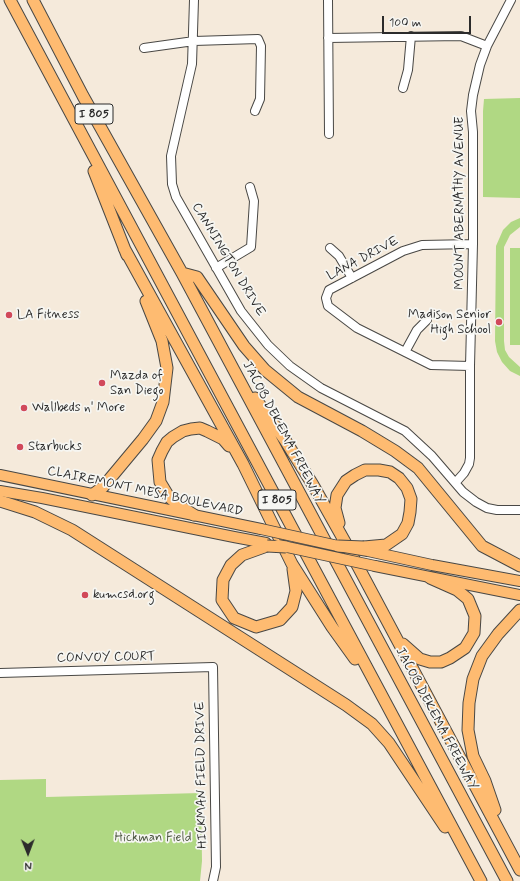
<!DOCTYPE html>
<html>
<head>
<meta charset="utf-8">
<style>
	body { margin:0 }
	#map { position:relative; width:520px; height:881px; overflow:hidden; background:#f5eadb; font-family:Mynerve,sans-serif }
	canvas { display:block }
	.north { position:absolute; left:8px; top:833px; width:40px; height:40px; -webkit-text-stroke:3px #f6f6f2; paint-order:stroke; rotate:179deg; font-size:11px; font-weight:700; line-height:16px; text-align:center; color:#2b2b2b }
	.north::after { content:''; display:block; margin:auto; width:14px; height:18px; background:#2b2b2b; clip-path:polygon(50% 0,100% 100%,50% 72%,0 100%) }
	.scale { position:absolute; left:382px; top:16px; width:89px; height:18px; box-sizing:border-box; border:2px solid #2b2b2b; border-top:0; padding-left:5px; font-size:12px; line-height:14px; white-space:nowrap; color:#2b2b2b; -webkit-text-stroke:3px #f6f6f2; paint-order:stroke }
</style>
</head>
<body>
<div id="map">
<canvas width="520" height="881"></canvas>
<div class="north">N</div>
<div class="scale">100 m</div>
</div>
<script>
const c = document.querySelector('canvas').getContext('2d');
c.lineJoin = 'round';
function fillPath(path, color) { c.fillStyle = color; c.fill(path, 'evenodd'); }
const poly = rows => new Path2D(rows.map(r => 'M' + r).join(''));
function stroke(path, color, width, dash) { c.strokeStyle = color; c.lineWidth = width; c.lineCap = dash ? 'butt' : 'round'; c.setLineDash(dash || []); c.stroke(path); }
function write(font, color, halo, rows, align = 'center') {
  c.font = font + ' Mynerve,sans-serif'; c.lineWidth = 3.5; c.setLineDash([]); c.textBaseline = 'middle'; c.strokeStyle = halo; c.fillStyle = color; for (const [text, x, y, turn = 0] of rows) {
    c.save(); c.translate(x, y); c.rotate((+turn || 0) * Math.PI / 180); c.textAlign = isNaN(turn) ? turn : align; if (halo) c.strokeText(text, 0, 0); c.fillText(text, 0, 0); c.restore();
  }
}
const green = poly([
	[520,98,520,198,483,197,483,111,484,99],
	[520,218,520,227,510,235,504,247,504,341,505,350,509,357,520,367,520,376,510,371,502,362,497,352,495,341,496,246,503,230,511,222],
	[510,248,520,248,520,345,510,345],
	[46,779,46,797,201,793,202,861,200,881,0,881,0,780]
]);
const minor = poly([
	[194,0,192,64,171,156,172,184,176,197,241,311,268,345,290,366,321,388,405,431,432,456,463,492,476,502,487,508,497,510,520,510],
	[328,0,329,134],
	[328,38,461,36,487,46],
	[144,48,194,41,258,39,261,46,260,99,255,111],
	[403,88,408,70,411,36],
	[330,248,339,256,352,278],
	[216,268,251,247,254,201,250,187],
	[405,352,417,330,427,320],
	[470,366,431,365,357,328,328,306,326,298,329,290,403,251,422,245,473,244],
	[456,482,464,473,469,464,470,458,470,366,473,244,473,132,471,111,473,95,480,65,487,46,511,0],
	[0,673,213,667,216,867,213,881]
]);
const major = poly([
	[0,475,261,529],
	[0,491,42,498,234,537,266,543],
	[368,551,432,565,520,581],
	[375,566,520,595]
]);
const highway = poly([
	[10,0,481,881],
	[33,0,83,96,182,273,507,881],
	[94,171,127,255],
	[124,248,243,464,292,564,332,627,355,659],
	[182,273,197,277,244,346,265,370,298,397,362,431,395,451,418,468,482,546,520,566],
	[255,398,285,440,313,485,345,542,520,870],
	[92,495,103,487,143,439,156,421,163,402,167,368,162,341,146,301],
	[0,501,35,512,72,530,346,705,372,724,389,743,445,827],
	[194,515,178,505,169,497,160,482,158,460,162,451,167,442,173,437,183,431,191,429,200,428,207,431,223,439,229,446],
	[339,523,335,508,337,495,346,481,355,475,365,470,379,470,390,472,399,478,407,488,411,499,410,512,408,523,402,534,386,545,364,547],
	[267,546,242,555,231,565,223,580,222,600,234,618,256,627,280,620,292,607,296,591,293,569],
	[403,644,420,659,430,662,441,662,450,658,465,648,474,633,475,616,468,599,457,590,430,578],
	[495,810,485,781,473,756,468,730,469,703,473,679,482,656,498,634,520,610]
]);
const majorBridge = poly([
	[261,529,338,546,368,551],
	[278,545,375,566]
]);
const highwayBridge = poly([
	[267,546,286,547],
	[338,546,364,547]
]);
const markers = [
	[9,315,4,"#d1495b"],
	[499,322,4,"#d1495b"],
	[102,383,4,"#d1495b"],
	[24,408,4,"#d1495b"],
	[20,447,4,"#d1495b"],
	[85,595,4,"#d1495b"]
];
const shields = [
	[94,114,38],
	[277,500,38]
];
const shieldNames = [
	["I 805",94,114],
	["I 805",277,500]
];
const streetNames = [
	["MOUNT ABERNATHY AVENUE",460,203,-90],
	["LANA DRIVE",363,259,-28],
	["CANNINGTON DRIVE",228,260,59],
	["JACOB DEKEMA FREEWAY",283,433,62],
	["CLAIREMONT MESA BOULEVARD",145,492,12],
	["CONVOY COURT",106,658,-1],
	["JACOB DEKEMA FREEWAY",436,719,62],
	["HICKMAN FIELD DRIVE",202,775,-91]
];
const poiNames = [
	["LA Fitness",17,315],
	["Madison Senior",491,315,"right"],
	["High School",491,330,"right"],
	["Mazda of",110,376],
	["San Diego",110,391],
	["Wallbeds n' More",32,408],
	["Starbucks",28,447],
	["kumcsd.org",93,595]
];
const parkNames = [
	["Hickman Field",153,838]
];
fillPath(green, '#b0d883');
stroke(minor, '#494845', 10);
stroke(major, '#494845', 12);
stroke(highway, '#494845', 13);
stroke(minor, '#fff', 8);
stroke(major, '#febb71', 10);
stroke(highway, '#febb71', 11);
stroke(majorBridge, '#494845', 12, []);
stroke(highwayBridge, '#494845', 13, []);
stroke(majorBridge, '#febb71', 10);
stroke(highwayBridge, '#febb71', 11);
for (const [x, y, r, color] of markers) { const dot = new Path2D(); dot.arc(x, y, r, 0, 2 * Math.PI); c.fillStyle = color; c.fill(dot); stroke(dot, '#f6f6f2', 1.5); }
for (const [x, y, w] of shields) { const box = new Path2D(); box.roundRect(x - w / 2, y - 10, w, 20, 3); c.fillStyle = '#f6f6f2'; c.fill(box); stroke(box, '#2b2b2b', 1); }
write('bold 12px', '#2b2b2b', null, shieldNames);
write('13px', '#2b2b2b', '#f6f6f2', streetNames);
write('13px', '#2b2b2b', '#f6f6f2', poiNames, 'left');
write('13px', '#4c5641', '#f6f6f2', parkNames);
</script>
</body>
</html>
